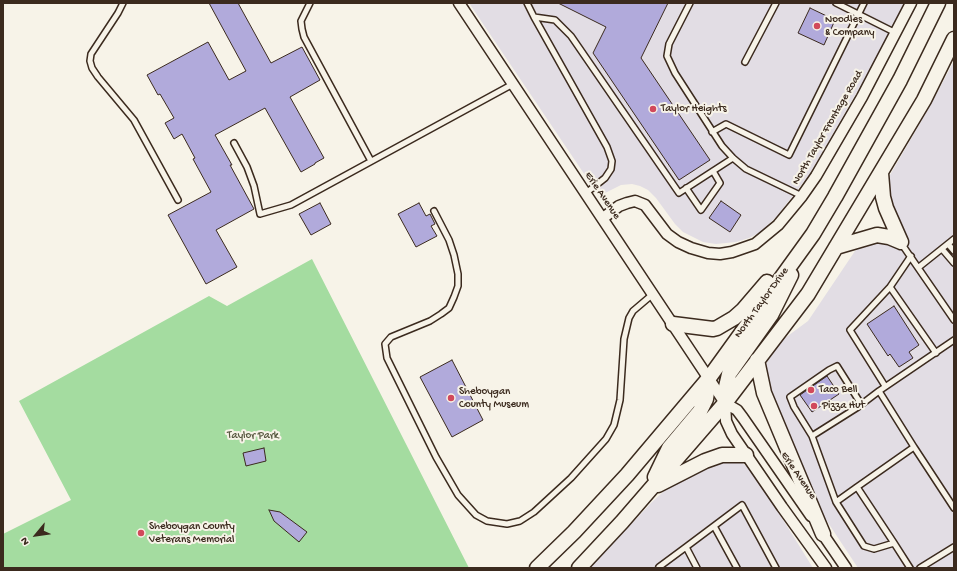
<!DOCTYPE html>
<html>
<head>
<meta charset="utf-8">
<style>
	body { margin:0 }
	#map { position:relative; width:957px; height:571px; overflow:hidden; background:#f7f3e8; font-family:"Gochi Hand",sans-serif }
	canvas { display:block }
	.frame { position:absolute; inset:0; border:4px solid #3b2a1e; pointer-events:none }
	.north { position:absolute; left:16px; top:515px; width:40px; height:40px; -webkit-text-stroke:3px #f7f3e8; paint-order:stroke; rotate:241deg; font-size:11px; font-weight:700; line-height:16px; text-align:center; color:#3b2a1e }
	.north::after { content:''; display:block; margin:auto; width:14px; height:18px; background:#3b2a1e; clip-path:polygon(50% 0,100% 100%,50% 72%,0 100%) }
</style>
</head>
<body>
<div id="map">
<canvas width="957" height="571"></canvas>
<div class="frame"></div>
<div class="north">N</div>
</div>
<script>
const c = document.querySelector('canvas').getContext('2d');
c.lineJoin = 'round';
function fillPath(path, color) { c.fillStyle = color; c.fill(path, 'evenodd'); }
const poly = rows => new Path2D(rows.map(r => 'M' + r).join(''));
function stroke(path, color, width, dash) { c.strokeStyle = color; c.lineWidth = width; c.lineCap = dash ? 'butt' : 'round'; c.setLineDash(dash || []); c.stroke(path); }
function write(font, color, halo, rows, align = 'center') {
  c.font = font + ' "Gochi Hand",sans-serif'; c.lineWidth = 4; c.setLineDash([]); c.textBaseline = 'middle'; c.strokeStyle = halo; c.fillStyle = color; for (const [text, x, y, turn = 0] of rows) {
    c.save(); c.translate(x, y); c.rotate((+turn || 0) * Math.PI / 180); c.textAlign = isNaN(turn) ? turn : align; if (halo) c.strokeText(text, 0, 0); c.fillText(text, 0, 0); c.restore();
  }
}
const built = poly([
	[469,3,904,3,880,52,809,175,777,216,761,232,749,238,736,242,716,244,703,242,683,232,675,224,656,198,648,190,640,186,632,184,621,185,599,196],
	[954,61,954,568,858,568,817,506,767,384,765,368,767,362,781,341,808,321,855,251,867,243,874,241,887,243,895,247,908,239,895,219,887,185,890,175,930,106],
	[738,460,750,469,777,510,813,568,590,568,652,502,674,482,721,461]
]);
const green = poly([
	[312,259,469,568,3,568,3,534,71,500,19,401,209,296,227,306]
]);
const building = poly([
	[209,3,238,3,271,63,302,47,320,80,290,97,324,158,315,163,315,164,301,172,265,108,215,135,232,165,230,165,254,209,216,230,237,267,206,284,168,215,211,192,193,159,195,158,182,134,174,139,165,123,174,118,160,94,158,95,147,75,208,42,229,80,246,71,209,3],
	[558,3,668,3,641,58,710,160,679,180,593,53,606,27,558,3],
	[810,8,835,20,824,45,798,33,810,8],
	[721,201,741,215,730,232,709,218,721,201],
	[320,203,331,224,311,235,299,214,320,203],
	[419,203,426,216,430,214,435,224,431,226,437,236,416,247,398,214,419,203],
	[894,306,919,345,909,352,913,358,899,367,890,354,888,356,867,324,894,306],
	[452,360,483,420,452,437,420,377,452,360],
	[827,376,839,394,812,412,800,395,827,376],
	[264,448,266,461,246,466,243,453,264,448],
	[269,510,280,512,307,532,299,542,274,521,269,510]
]);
const service = poly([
	[123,3,118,13,91,54,90,61,92,68,98,77,134,120,178,200],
	[310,3,301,21,302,29,304,37,371,161],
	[527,3,534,17],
	[690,3,669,44,667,56,675,73,722,146,733,158,746,169,802,196],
	[836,3,896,33],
	[745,62,776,3],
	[712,132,726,124,789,155,864,3],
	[234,143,247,167,254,186,260,214,291,205,513,84],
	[686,188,701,210,720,183,713,171],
	[586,193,605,178,611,169,612,161,607,147,534,17,555,20,571,36,679,193,733,158],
	[434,211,449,240,454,255,458,274,458,286,454,297,449,308,441,314,430,321,391,337,385,344,387,358,436,457,458,495,476,515,487,521,507,524,520,521,534,512,571,478,606,439,614,425,620,400,624,339,629,318,633,311,653,294],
	[901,243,954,320],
	[948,244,954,251],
	[942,249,954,263],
	[919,267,954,239],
	[890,287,936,353],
	[885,386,850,330,890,287,911,256],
	[812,436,794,407,790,397,829,370,837,366,861,404],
	[914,447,879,391,954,340],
	[857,487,914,447,954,508],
	[836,502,812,436,858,407,879,391],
	[714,526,737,568],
	[894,543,874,549,864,546,836,502,857,487,894,543,910,568],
	[659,567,686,547],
	[697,568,686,547,742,505,776,568],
	[920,568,954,547]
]);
const minor = poly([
	[459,3,725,403,737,410,743,418,811,516],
	[603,218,619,206,627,203,635,201,645,205,667,234,678,242,691,248,708,253,720,254,732,252,755,244,778,225,802,196,816,176,862,97,911,3],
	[725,403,726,421,732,434,782,507,826,568],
	[820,530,846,568]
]);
const secondary = poly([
	[881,173,883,197,886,208,901,242],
	[836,247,877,235,889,237,901,242],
	[673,324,713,329,717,328,734,318,743,310,767,282],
	[757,360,764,393,823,534],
	[725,403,725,391,729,374,771,315,791,275],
	[655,477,669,448,700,411,706,399,709,378],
	[658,485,705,461,722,455,746,455],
	[537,568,574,532,627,475,709,378,813,234,835,197,900,80,938,3],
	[579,568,622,522,725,403,808,294,924,100,954,39]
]);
const markers = [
	[817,26,4,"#d1495b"],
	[653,109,4,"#d1495b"],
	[811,390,4,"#d1495b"],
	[451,398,4,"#d1495b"],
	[814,406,4,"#d1495b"],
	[141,533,4,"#d1495b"]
];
const poiNames = [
	["Noodles",825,20],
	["& Company",825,33],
	["Taylor Heights",661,109],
	["Taco Bell",819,390],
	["Sheboygan",459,392],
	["County Museum",459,405],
	["Pizza Hut",822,406],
	["Sheboygan County",149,527],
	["Veterans Memorial",149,540]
];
const streetNames = [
	["North Taylor Frontage Road",828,128,-60],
	["Erie Avenue",602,196,56],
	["North Taylor Drive",762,303,-54],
	["Erie Avenue",798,476,56]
];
const parkNames = [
	["Taylor Park",253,436]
];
fillPath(built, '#e2dde4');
fillPath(green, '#a4dca0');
fillPath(building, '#b1aadb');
stroke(building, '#3b2a1e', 1);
stroke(service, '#3b2a1e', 8);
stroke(minor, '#3b2a1e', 13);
stroke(secondary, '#3b2a1e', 17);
stroke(service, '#f7f3e8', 5);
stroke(minor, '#f7f3e8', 10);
stroke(secondary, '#f7f3e8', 14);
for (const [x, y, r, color] of markers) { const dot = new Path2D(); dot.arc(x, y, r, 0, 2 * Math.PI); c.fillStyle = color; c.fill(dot); stroke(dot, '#f7f3e8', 1.5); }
write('11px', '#3b2a1e', '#f7f3e8', poiNames, 'left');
write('11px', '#3b2a1e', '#f7f3e8', streetNames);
write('11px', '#55563e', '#f7f3e8', parkNames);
</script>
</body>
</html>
